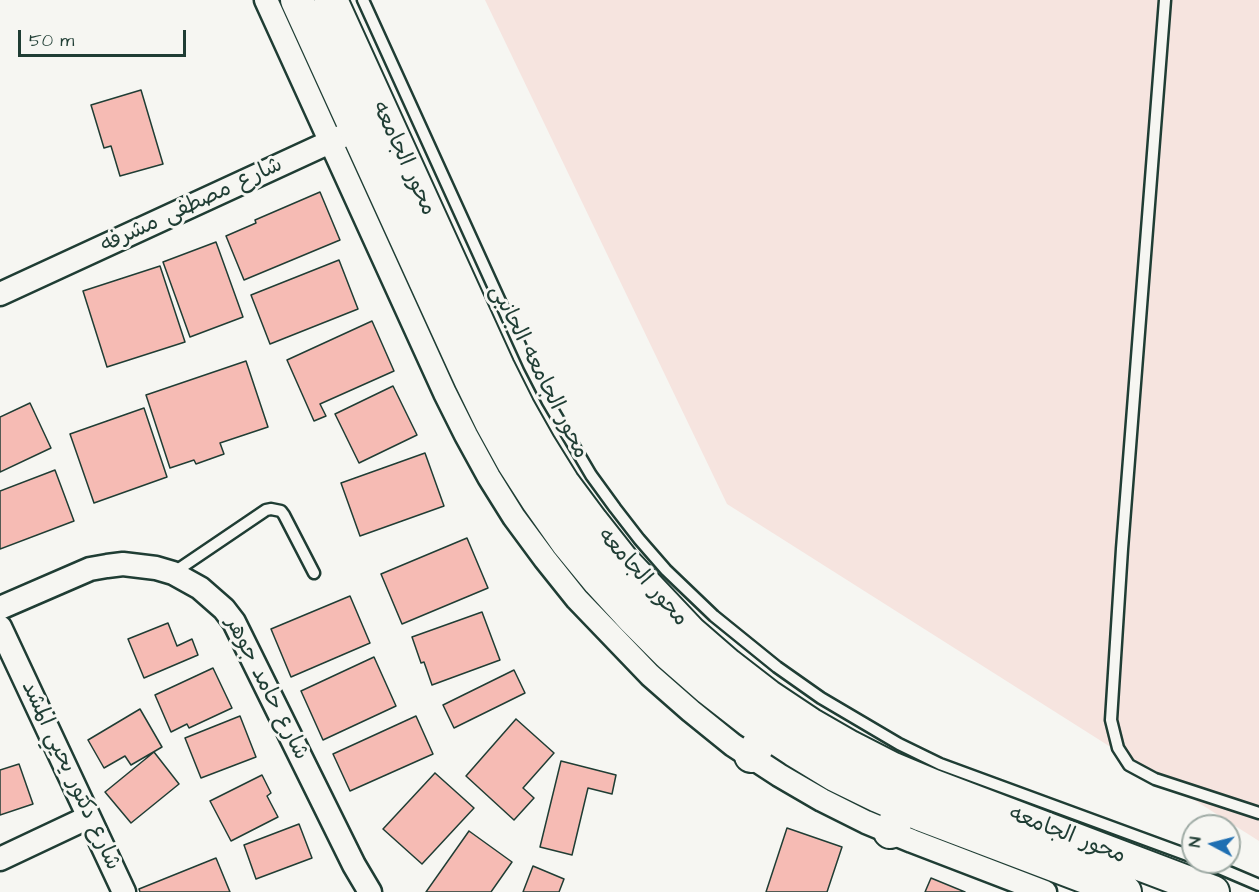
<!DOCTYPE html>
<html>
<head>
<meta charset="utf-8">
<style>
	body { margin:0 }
	#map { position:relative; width:1259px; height:892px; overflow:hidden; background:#f6f6f2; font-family:"Architects Daughter",sans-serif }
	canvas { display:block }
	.north { position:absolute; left:1181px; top:814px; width:60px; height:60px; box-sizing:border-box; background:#f6f6f2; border:2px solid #a0aca6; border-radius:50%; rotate:277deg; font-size:16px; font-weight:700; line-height:24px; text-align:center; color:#1f3d34 }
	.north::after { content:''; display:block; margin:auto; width:21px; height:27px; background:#1f6fb2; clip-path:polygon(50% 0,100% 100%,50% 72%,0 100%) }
	.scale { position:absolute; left:18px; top:30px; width:168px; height:27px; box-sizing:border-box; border:3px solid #1f3d34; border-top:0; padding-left:8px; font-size:18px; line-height:21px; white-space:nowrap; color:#1f3d34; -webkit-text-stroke:4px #f6f6f2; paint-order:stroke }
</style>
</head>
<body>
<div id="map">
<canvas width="1259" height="892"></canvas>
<div class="north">N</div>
<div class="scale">50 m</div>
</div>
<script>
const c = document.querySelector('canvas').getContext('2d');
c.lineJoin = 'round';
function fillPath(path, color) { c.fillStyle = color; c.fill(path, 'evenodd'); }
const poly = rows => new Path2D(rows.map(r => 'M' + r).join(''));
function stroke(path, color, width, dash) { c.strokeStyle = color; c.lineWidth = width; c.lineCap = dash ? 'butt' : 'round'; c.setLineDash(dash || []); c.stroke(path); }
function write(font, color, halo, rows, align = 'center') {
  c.font = font + ' "Architects Daughter","Playpen Sans Arabic",sans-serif'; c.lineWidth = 6; c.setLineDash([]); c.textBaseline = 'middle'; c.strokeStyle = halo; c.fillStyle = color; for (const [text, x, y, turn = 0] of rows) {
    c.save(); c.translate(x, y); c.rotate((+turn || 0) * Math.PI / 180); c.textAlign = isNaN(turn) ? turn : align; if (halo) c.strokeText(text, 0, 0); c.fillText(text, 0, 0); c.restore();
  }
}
const built = poly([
	[485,0,1259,0,1259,841,727,504]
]);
const building = poly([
	[141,90,163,164,120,176,111,146,104,148,91,105,141,90],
	[320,192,340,240,244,280,226,236,256,223,255,220,320,192],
	[216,242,243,317,190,337,163,262,216,242],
	[339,260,358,309,270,344,251,295,339,260],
	[160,266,185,342,107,367,83,291,160,266],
	[372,321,394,371,320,404,326,416,314,421,287,360,372,321],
	[246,361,268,427,220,443,224,454,196,464,194,460,170,468,146,395,246,361],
	[393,386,417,435,359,463,335,414,393,386],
	[30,403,51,448,0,472,0,417,30,403],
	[144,408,167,477,94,503,70,434,144,408],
	[425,453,444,506,360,536,341,483,425,453],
	[55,470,74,521,0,549,0,491,55,470],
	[467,538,488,588,402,624,381,574,467,538],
	[350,596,370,643,291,677,271,629,350,596],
	[482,612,500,660,432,685,424,662,421,663,412,637,482,612],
	[168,623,177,646,192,639,198,655,144,678,128,639,168,623],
	[374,657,396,706,323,740,301,691,374,657],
	[213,668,232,708,189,728,187,724,171,732,155,695,213,668],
	[514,670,525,693,454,728,443,705,514,670],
	[140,709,162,747,131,765,125,756,104,768,88,740,140,709],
	[240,716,256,757,201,778,185,738,240,716],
	[416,716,433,754,350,791,333,754,416,716],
	[516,719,554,753,523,788,534,798,514,820,466,776,516,719],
	[154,752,179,784,131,823,105,792,154,752],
	[561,761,616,775,612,794,588,788,572,855,540,847,561,761],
	[19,764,33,804,0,815,0,770,19,764],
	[435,773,474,808,422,864,383,829,435,773],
	[262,775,271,793,267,796,278,817,231,841,210,801,262,775],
	[299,824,312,858,256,879,244,845,299,824],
	[787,828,842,847,827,892,766,892,787,828],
	[469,831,512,862,491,892,426,892,469,831],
	[216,858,230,892,140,892,139,889,216,858],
	[533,866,564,879,559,892,523,892,533,866],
	[931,878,965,892,925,892,931,878]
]);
const lane = poly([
	[363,0,529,365,548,402,591,475,615,508,639,539,666,570,714,616,777,667,821,698,899,744,940,764,1193,857],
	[1165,0,1122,549,1111,720,1118,748,1129,765,1155,779,1259,813],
	[173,573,266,510,271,509,281,511,284,515,314,573],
	[1205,862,1259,885]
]);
const street = poly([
	[266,0,445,393,466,435,489,477,514,517,545,559,577,599,650,675,691,711,733,745,779,775,822,800,866,822,912,841,1045,892],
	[0,294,345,135],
	[0,608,90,569,107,566,123,564,156,568,173,573,200,588,224,609,234,622,354,865,370,892],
	[0,627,124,892],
	[0,859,89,817]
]);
const secondary = poly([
	[297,0,471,381,491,422,513,462,538,501,567,542,599,581,633,618,669,654,709,689,750,721,794,750,835,775,878,796,922,815,1125,892],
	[331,0,498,367,518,407,540,446,563,483,592,522,622,560,690,632,728,665,768,696,810,724,850,747,891,768,934,786,1213,892],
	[751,756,767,732],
	[890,832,903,807]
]);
const streetNames = [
	["محور الجامعه",403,159,65],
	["شارع مصطفى مشرفه",192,206,-25],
	["محور الجامعه الجانبى",538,372,63],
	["محور الجامعه",642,578,48],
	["شارع حامد جوهر",266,689,63],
	["شارع دكتور يحيي المشد",70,776,65],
	["محور الجامعه",1067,836,21]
];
fillPath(built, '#f6e4df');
fillPath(building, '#f6bbb4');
stroke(building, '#1f3d34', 1.5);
stroke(lane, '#1f3d34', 15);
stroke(street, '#1f3d34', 27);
stroke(secondary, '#1f3d34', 36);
stroke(lane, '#f6f6f2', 10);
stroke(street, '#f6f6f2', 22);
stroke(secondary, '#f6f6f2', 32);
write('22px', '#1f3d34', '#f6f6f2', streetNames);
</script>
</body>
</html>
